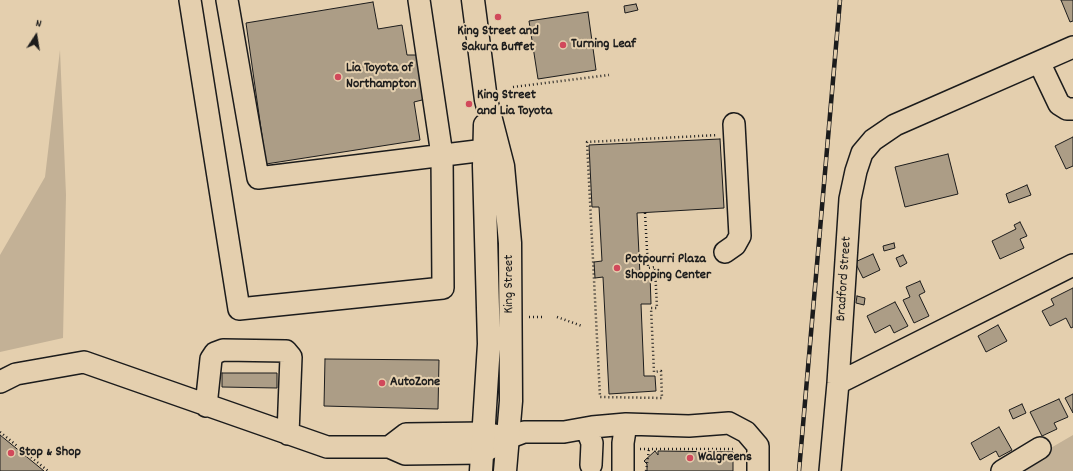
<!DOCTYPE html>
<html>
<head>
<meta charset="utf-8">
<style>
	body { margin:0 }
	#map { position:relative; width:1073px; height:471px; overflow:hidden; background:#e4cfae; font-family:Dekko,sans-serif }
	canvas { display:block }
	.north { position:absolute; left:16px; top:16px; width:40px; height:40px; -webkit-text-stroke:3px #e4cfae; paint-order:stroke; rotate:12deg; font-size:11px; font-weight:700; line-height:16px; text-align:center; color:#1c1c1c }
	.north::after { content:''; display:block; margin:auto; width:14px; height:18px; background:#1c1c1c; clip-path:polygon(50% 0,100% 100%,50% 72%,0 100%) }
</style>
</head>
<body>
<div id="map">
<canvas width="1073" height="471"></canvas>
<div class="north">N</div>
</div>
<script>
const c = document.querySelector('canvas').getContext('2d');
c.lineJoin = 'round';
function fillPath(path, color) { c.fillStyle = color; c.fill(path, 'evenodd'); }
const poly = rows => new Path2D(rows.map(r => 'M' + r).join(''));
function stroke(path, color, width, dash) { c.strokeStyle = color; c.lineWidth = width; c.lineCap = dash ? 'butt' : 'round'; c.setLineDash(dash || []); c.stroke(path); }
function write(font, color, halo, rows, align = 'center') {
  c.font = font + ' Dekko,sans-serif'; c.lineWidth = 4; c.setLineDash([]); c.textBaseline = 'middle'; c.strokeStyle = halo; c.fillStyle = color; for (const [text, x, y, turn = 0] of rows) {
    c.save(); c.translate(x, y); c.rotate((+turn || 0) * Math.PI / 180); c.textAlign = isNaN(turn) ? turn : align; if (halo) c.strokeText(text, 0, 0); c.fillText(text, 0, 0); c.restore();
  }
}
const green = poly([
	[60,50,66,195,63,338,0,352,0,255,45,177],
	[1073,435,1073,471,1017,471,1037,456]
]);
const building = poly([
	[1061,0,1073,0,1073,21,1070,22,1061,0],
	[373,2,378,29,402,25,407,55,419,55,426,99,414,102,420,140,266,164,246,23,373,2],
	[636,4,638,10,625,13,624,6,636,4],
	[588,12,596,70,538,79,529,21,588,12],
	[1073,137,1073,166,1066,169,1055,146,1073,137],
	[720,139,724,208,637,213,640,275,650,274,651,304,641,304,644,376,655,376,656,391,609,394,603,277,595,278,594,262,602,261,599,207,592,207,589,145,720,139],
	[948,154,958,194,905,207,895,167,948,154],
	[1027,185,1031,195,1009,203,1006,194,1027,185],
	[1020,222,1027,236,1020,239,1024,248,1000,259,992,241,1016,229,1014,225,1020,222],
	[894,243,895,248,884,251,883,246,894,243],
	[873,254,880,270,863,278,855,262,873,254],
	[903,255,907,263,900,267,896,258,903,255],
	[920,281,925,292,919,295,929,316,914,323,903,300,910,297,906,287,920,281],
	[1073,288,1073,327,1071,328,1066,318,1050,326,1042,311,1054,305,1051,299,1073,288],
	[857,296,865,298,864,305,856,303,857,296],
	[895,302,908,326,894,333,890,325,875,333,867,316,895,302],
	[998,325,1007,341,986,352,978,336,998,325],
	[325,359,439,360,438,409,324,406,325,359],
	[222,373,277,373,277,388,222,387,222,373],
	[1073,394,1073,413,1065,398,1073,394],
	[1059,399,1068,417,1054,423,1057,429,1042,436,1030,412,1059,399],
	[1022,404,1026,413,1013,419,1009,410,1022,404],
	[999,427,1012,450,999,457,996,451,980,460,971,443,999,427],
	[0,435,44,471,0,471,0,435],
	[655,451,658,455,658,451,733,452,733,471,647,471,647,464,644,461,655,451]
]);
const path = poly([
	[513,87,609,75],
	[645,213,648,268,655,267,657,308,651,308,654,372,661,371,662,398,600,397,587,142,718,135],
	[529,317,545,317],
	[557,317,582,326],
	[0,432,48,471],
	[640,449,733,449],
	[646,471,649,449]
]);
const minor = poly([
	[190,0,239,309,443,288,442,155,419,0],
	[227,0,258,178,485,150],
	[1039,62,1059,104,1067,109,1073,109],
	[725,252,735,245,740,236,734,124],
	[0,382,16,374,84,362,327,447,389,447,405,454,482,453,508,438,524,432,564,432,592,427,626,424,689,426,729,423,746,432,758,446,758,471],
	[838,383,1073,265],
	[206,406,211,359,215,353,223,350,286,351,291,357,288,434],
	[587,430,592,443,591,465],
	[389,447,406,434,484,433,500,436],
	[623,471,623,443,626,424],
	[830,471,838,383,850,199,856,171,862,153,873,140,895,125,1073,47],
	[1002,471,1040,448]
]);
const major = poly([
	[473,0,486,100,503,166,510,243,511,401,505,471],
	[481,471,489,344,484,166,485,125]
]);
const rail = poly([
	[799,471,840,0]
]);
const markers = [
	[498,17,4,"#d1495b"],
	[563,45,4,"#d1495b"],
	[338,77,4,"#d1495b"],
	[469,104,4,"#d1495b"],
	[617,268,4,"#d1495b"],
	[382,383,4,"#d1495b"],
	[11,453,4,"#d1495b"],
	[690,458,4,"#d1495b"]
];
const poiNames = [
	["King Street and",498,32,"center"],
	["Sakura Buffet",498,48,"center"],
	["Turning Leaf",571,45],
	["Lia Toyota of",346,69],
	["Northampton",346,85],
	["King Street",477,96],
	["and Lia Toyota",477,112],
	["Potpourri Plaza",625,260],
	["Shopping Center",625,276],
	["AutoZone",390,383],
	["Stop & Shop",19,453],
	["Walgreens",698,458]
];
const streetNames = [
	["Bradford Street",845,279,-86],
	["King Street",510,284,-90]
];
fillPath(green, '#c3b196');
fillPath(building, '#ac9d86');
stroke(building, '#1c1c1c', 1);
stroke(minor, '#1c1c1c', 24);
stroke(major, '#1c1c1c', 25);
stroke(path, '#1c1c1c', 2.5, [1, 3]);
stroke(minor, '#e4cfae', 21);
stroke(major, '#e4cfae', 22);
stroke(rail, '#1c1c1c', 4.5);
stroke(rail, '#e4cfae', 3, [9]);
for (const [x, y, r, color] of markers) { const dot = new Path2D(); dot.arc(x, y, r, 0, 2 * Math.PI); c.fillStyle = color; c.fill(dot); stroke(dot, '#e4cfae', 1.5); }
write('bold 14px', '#1c1c1c', '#e4cfae', poiNames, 'left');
write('14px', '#1c1c1c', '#e4cfae', streetNames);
</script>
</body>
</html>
